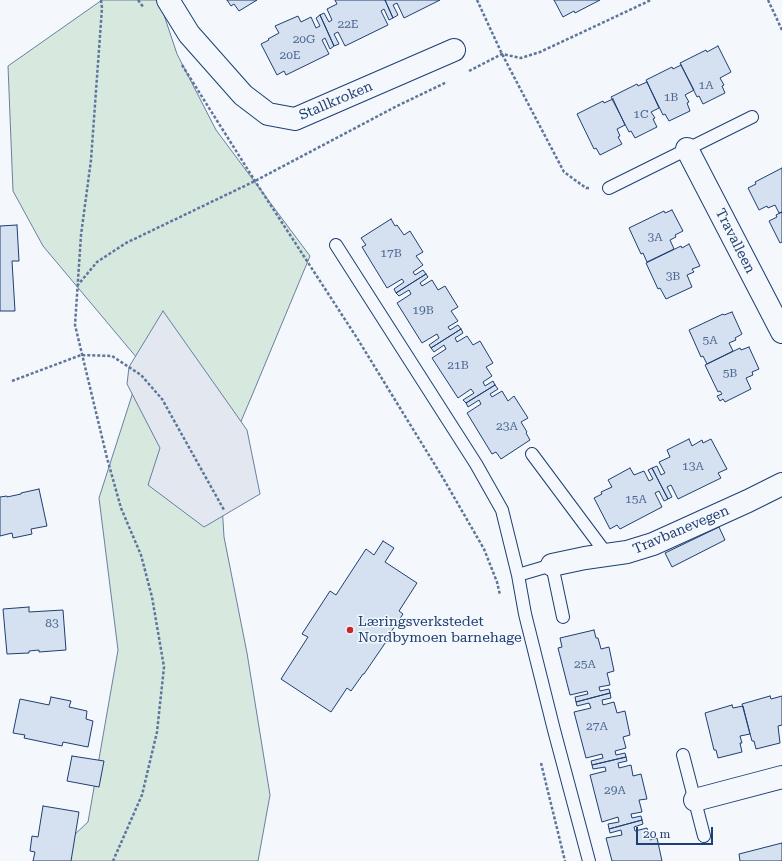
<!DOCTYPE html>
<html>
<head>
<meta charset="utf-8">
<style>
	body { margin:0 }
	#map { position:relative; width:782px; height:861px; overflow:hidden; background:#f4f7fb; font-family:"Roboto Serif",serif }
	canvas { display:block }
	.scale { position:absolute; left:636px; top:827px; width:77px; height:18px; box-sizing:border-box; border:2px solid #1d3f73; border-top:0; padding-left:5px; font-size:12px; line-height:14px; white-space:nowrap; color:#1d3f73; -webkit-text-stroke:3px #f4f7fb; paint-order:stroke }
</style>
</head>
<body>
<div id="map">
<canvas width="782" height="861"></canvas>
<div class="scale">20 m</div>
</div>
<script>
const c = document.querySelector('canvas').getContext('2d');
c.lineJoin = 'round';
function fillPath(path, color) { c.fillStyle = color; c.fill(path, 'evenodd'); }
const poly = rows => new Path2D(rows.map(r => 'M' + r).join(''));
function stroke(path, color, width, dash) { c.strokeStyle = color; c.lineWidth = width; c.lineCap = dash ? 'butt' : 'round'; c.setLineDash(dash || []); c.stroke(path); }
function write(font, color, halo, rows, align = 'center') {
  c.font = font + ' "Roboto Serif",serif'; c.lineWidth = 3; c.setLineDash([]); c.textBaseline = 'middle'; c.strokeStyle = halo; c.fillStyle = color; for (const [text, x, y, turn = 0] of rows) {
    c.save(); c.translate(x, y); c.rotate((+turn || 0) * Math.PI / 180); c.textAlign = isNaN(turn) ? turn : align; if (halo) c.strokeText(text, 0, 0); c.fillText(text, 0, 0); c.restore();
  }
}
const green = poly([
	[102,0,159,0,177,54,216,130,310,256,253,393,220,471,224,537,247,653,270,795,258,861,46,861,88,822,118,650,99,498,142,364,43,246,13,191,8,66,102,0]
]);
const parking = poly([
	[163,311,247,430,260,494,204,527,148,485,160,448,127,384,129,367,163,311]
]);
const building = poly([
	[227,0,257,0,239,11,234,4,231,6,227,0],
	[335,0,385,0,393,18,389,20,384,9,381,11,388,25,345,46,338,32,334,34,339,44,334,46,320,15,324,13,329,22,332,20,327,9,337,4,335,0],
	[385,0,440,0,404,18,397,3,393,5,398,15,393,18,385,0],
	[554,0,600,0,575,13,574,11,563,17,554,0],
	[320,15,334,46,330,49,325,38,322,40,329,54,286,75,284,71,277,75,261,44,269,40,268,39,279,33,275,26,298,16,301,22,311,17,316,28,320,26,316,18,320,15],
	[718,46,731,72,720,78,724,85,722,86,725,93,703,104,699,96,697,97,680,63,706,50,707,52,718,46],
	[681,65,694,90,685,95,689,102,687,103,690,111,669,121,665,114,663,115,646,80,672,67,673,69,681,65],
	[647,82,659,108,651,112,655,118,653,119,657,127,635,138,631,131,629,132,611,97,637,84,638,86,647,82],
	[613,99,625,125,617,129,620,136,618,137,622,144,600,155,596,148,594,149,577,114,603,101,604,103,613,99],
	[782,168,782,212,779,213,775,205,768,208,767,206,759,210,748,188,756,184,755,182,782,168],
	[672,210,683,231,675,235,676,237,670,240,674,249,647,262,643,253,641,254,629,228,664,211,665,213,672,210],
	[782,212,782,242,780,243,769,221,777,217,776,215,782,212],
	[391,219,395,226,397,225,404,235,410,231,423,252,416,256,423,265,413,272,415,275,423,270,426,274,396,293,394,289,404,282,402,279,387,288,362,247,366,245,361,238,391,219],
	[17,225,19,261,12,261,15,311,0,311,0,226,17,225],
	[689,244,700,266,692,269,694,272,687,275,692,287,666,299,660,288,658,289,646,263,681,246,682,248,689,244],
	[426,274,428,277,420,283,422,286,432,280,438,290,445,286,458,307,451,311,458,321,448,327,450,330,458,325,461,329,431,348,429,345,439,338,437,334,422,343,397,303,411,294,409,290,399,296,396,293,426,274],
	[732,312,742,334,735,338,736,340,729,343,733,351,707,364,703,356,701,357,689,330,723,314,724,315,732,312],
	[461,329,463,333,455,338,457,342,467,336,473,345,480,341,493,363,486,367,492,376,483,382,485,386,493,381,495,385,466,403,463,400,474,393,471,389,458,398,432,358,446,349,444,345,434,352,431,348,461,329],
	[749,347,759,369,752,372,753,375,746,378,751,389,725,402,723,399,720,401,717,396,722,394,720,391,718,392,705,365,740,348,741,350,749,347],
	[495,385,498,389,490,394,492,397,502,391,508,401,514,396,528,418,521,422,527,432,526,433,530,440,501,459,496,452,492,454,467,413,481,404,479,400,468,407,466,403,495,385],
	[689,439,692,446,702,440,703,443,711,439,727,469,718,473,721,478,678,499,671,485,667,487,672,497,668,499,652,468,657,466,661,475,665,473,659,462,670,457,667,450,689,439],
	[630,468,634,475,644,471,649,481,653,479,648,470,652,468,668,499,664,501,659,491,655,493,662,507,620,529,617,525,610,529,594,498,602,494,601,492,612,487,608,480,630,468],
	[39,489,47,526,31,529,32,534,13,538,12,533,0,536,0,497,7,496,7,497,21,494,21,493,39,489],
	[719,527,725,540,672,567,665,553,719,527],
	[383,541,394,548,385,562,417,583,399,611,403,614,391,632,392,633,364,674,363,674,351,691,347,688,331,712,281,679,308,637,302,634,330,591,336,595,366,549,374,555,383,541],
	[29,607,29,612,63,610,66,650,39,652,39,650,29,651,29,653,7,654,3,609,29,607],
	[594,630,596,638,598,638,601,649,609,647,614,671,607,673,610,685,599,687,600,691,609,689,610,693,576,702,575,697,588,694,587,691,570,695,558,648,562,647,560,638,594,630],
	[610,693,611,698,602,700,603,705,614,702,617,713,625,711,630,735,623,737,626,748,615,751,616,755,625,753,626,757,592,765,591,761,603,758,602,754,586,758,574,712,591,708,589,703,577,706,576,702,610,693],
	[770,696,771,699,782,696,782,725,778,726,780,743,756,749,754,741,752,741,742,704,770,696],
	[51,697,71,701,69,707,87,711,86,719,93,721,88,747,63,742,62,746,24,738,25,735,13,733,20,699,49,705,51,697],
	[732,705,733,708,743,706,750,734,740,736,742,743,740,743,742,752,718,758,716,750,714,750,705,713,732,705],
	[72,756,104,761,99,787,67,781,72,756],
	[626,757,627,761,618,763,619,768,631,765,633,776,641,774,647,799,639,800,642,812,631,814,632,818,641,816,642,820,609,829,608,824,619,822,618,817,602,822,590,775,606,771,605,767,593,769,592,765,626,757],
	[43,806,79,812,71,861,33,861,35,852,30,851,32,836,38,837,43,806],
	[642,820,643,824,634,827,635,831,647,828,650,840,657,838,662,861,612,861,606,838,622,835,621,830,610,833,609,829,642,820],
	[782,843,782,861,740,861,739,854,782,843]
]);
const path = poly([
	[101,0,102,8,91,160,81,235,75,325,107,458,121,508,141,555,152,597,164,667,157,732,142,795,113,861],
	[138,0,144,8],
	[477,0,502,54,564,172,586,188,590,188],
	[768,0,782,30],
	[182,65,255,181,357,338,443,478,484,549,497,582,500,595],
	[469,71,502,54,521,58,540,52,651,0],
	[77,286,97,262,126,243,255,181,397,106,447,82],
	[12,381,81,355,112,356,141,375,162,399,224,510],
	[541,763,565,861]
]);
const service = poly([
	[609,188,752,117],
	[336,245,476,464,502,510,518,575,525,614,554,730,589,861],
	[532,454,608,556],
	[518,575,552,565,563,617],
	[683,755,704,836]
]);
const minor = poly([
	[168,0,189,34,243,95,268,114,295,119,454,50],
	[687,149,782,332],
	[552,565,585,558,627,552,653,544,748,501,782,484],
	[695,800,782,777]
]);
const markers = [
	[350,630,4,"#c62828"]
];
const numberNames = [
	["22E",348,24],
	["20G",304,39],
	["20E",290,55],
	["1A",706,85],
	["1B",671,97],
	["1C",641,114],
	["3A",655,237],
	["17B",391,253],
	["3B",673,276],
	["19B",423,310],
	["5A",710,340],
	["21B",458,365],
	["5B",730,373],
	["23A",507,426],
	["13A",693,466],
	["15A",636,499],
	["83",52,623],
	["25A",585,664],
	["27A",597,726],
	["29A",615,790]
];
const streetNames = [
	["Stallkroken",336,101,-23],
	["Travalleen",735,241,63],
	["Travbanevegen",681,530,-23]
];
const poiNames = [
	["Læringsverkstedet",358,622],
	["Nordbymoen barnehage",358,638]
];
fillPath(green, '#d7e8df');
stroke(green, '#687fa3', 1);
fillPath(parking, '#e3e8f0');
stroke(parking, '#687fa3', 1);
fillPath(building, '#d5e0f0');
stroke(building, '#1d3f73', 1);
stroke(service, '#1d3f73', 14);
stroke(minor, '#1d3f73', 24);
stroke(path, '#5e769c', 2.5, [3, 2]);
stroke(service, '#f4f7fb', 12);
stroke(minor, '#f4f7fb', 22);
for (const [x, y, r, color] of markers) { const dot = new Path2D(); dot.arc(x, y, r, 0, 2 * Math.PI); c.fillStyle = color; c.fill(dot); stroke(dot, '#f4f7fb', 1.5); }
write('12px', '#4b6792', null, numberNames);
write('14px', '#1d3f73', '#f4f7fb', streetNames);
write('14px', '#1d3f73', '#f4f7fb', poiNames, 'left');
</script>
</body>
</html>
